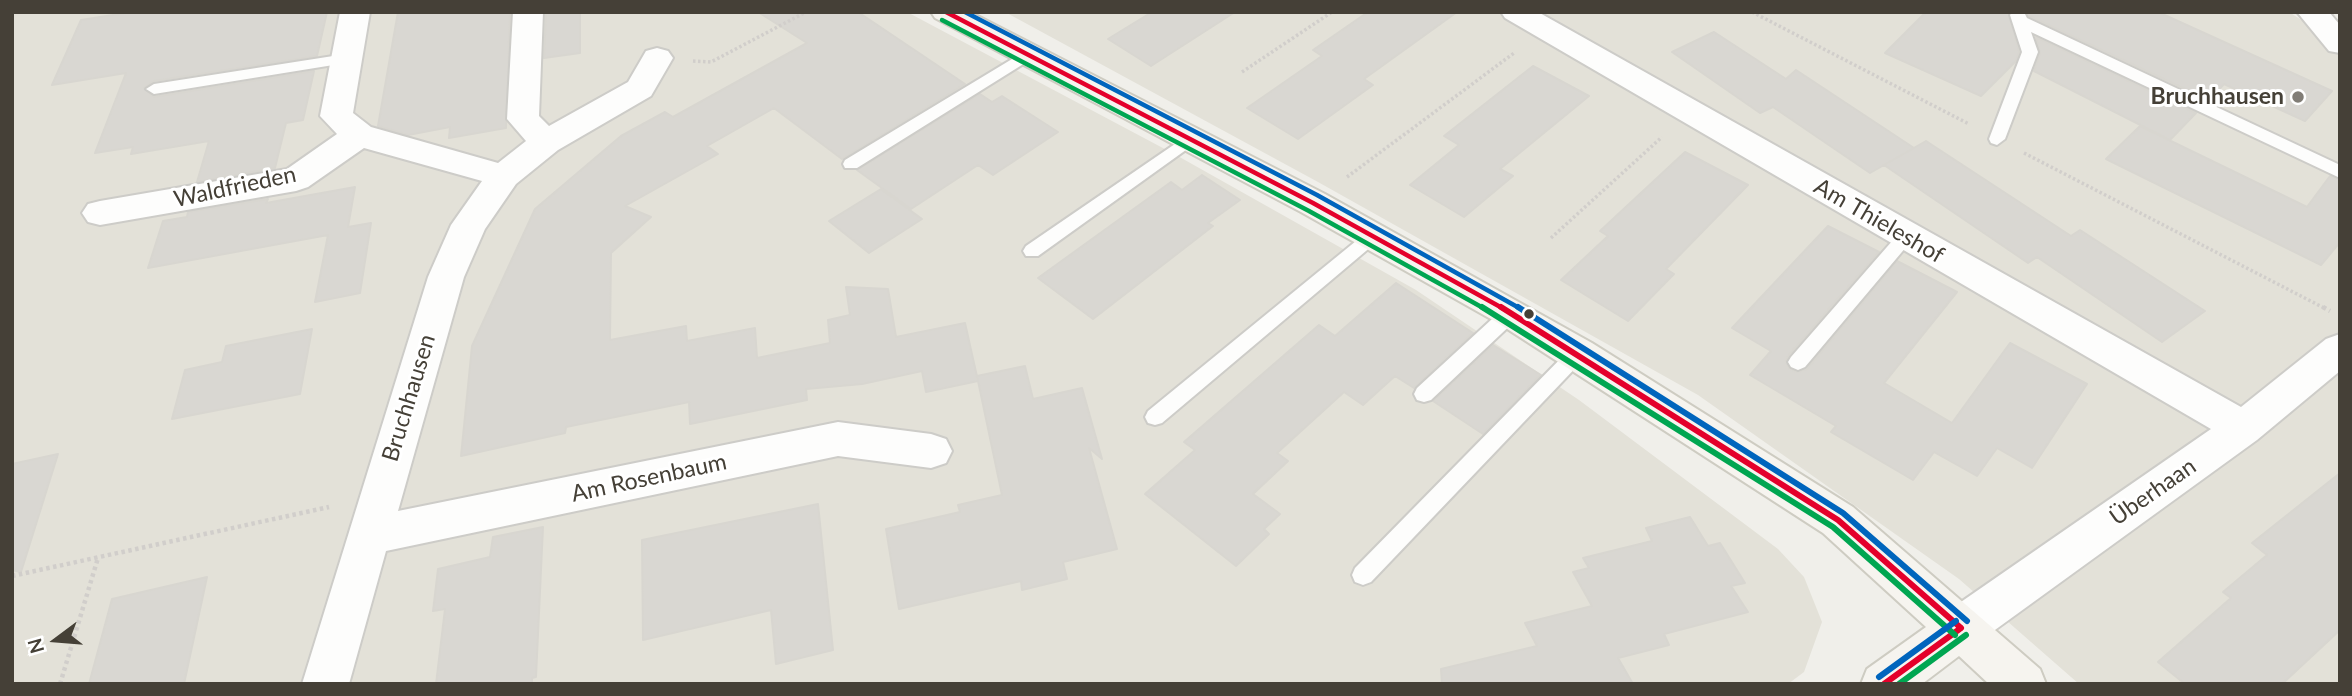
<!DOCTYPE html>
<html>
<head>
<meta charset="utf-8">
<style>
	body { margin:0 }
	#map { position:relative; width:2352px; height:696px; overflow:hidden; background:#f0efea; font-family:Lato,sans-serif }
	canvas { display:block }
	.frame { position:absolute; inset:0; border:14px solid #454037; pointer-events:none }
	.north { position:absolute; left:21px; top:605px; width:70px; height:70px; -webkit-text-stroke:5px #fff; paint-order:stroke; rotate:254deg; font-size:19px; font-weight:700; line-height:28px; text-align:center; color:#454037 }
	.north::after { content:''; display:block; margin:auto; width:24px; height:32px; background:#454037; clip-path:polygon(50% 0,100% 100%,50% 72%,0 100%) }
</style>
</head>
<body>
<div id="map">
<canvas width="2352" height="696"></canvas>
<div class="frame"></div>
<div class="north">N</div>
</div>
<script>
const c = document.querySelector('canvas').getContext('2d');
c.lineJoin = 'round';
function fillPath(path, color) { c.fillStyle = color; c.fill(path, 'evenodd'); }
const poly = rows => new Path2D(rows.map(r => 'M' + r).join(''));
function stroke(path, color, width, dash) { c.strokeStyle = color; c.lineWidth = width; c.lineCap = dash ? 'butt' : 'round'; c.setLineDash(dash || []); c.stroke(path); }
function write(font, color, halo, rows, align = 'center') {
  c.font = font + ' Lato,sans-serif'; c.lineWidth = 6; c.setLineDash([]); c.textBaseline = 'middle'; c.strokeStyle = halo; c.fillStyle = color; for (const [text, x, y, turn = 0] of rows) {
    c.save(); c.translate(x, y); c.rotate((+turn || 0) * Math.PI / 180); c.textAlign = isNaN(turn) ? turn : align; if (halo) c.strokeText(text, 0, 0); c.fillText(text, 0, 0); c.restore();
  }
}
const residential = poly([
	[12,12,907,12,1176,155,1416,290,1579,400,1778,549,1804,577,1822,622,1804,672,1788,684,12,684],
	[1005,12,2289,12,2340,45,2340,684,2079,684,1959,579,1698,395,1318,182]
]);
const building = poly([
	[132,12,327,12,317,56,154,81,144,88,154,97,314,71,303,120,286,123,275,168,197,182,209,141,131,154,133,147,95,153,126,73,52,85,81,20,132,12],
	[398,12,510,12,506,128,449,138,450,127,408,135,378,126,398,12],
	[546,12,580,12,580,53,544,58,546,12],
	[758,12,858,12,965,84,842,159,774,108,707,146,718,154,625,206,651,217,611,253,610,340,686,326,687,341,755,328,757,358,830,343,828,320,850,315,846,287,888,289,896,337,965,323,978,381,926,392,922,371,862,384,806,389,807,400,690,424,689,402,566,427,565,433,461,456,472,346,535,209,621,136,665,112,673,117,807,43,758,12],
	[1152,12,1235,12,1151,66,1108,39,1152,12],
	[1368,12,1457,12,1364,79,1373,85,1298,139,1247,108,1322,56,1313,50,1368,12],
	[1926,12,2009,12,2019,52,2016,61,1981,96,1885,53,1926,12],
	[2027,12,2158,12,2332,91,2305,121,2224,84,2209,100,2029,16,2027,12],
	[1714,32,1786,79,1796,70,1914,148,1870,173,1773,107,1760,113,1672,52,1714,32],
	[2036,37,2196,113,2170,140,2034,71,2040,53,2036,37],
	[1533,66,1589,96,1500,169,1513,176,1464,217,1410,185,1459,145,1444,136,1533,66],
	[980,94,992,102,1002,96,1058,132,993,175,978,165,911,209,857,170,980,94],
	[2140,126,2307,207,2330,176,2340,180,2340,242,2321,265,2106,159,2140,126],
	[1926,141,2071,236,2080,230,2205,311,2162,342,2037,257,2028,263,1884,165,1926,141],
	[1685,152,1748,185,1666,269,1674,274,1628,321,1561,280,1608,236,1600,231,1685,152],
	[1202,175,1240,200,1208,223,1213,226,1093,319,1038,278,1171,182,1182,190,1202,175],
	[355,187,348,227,371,223,360,293,315,302,328,235,148,268,163,221,187,217,188,212,268,199,266,203,355,187],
	[881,189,922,219,869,253,829,221,881,189],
	[1828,226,1879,252,1789,355,1786,361,1789,368,1797,372,1807,369,1897,261,1957,292,1884,383,1952,423,2010,343,2087,384,2032,468,1997,448,1977,476,1934,452,1913,480,1831,432,1836,426,1750,375,1771,351,1732,328,1828,226],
	[1396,283,1473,333,1414,388,1395,376,1363,405,1344,392,1277,453,1288,461,1253,494,1280,514,1264,529,1269,534,1236,566,1145,494,1195,450,1184,442,1319,325,1335,336,1396,283],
	[312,329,300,394,172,419,185,370,222,362,226,346,312,329],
	[1493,345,1541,375,1483,434,1433,401,1493,345],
	[1025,366,1033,399,1082,388,1102,459,1089,448,1117,549,1063,562,1067,579,1022,590,1021,581,899,609,886,529,960,512,958,505,1002,495,977,376,1025,366],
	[58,454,21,572,12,570,12,464,58,454],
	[2340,473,2340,630,2282,684,2185,684,2158,662,2231,598,2223,592,2267,555,2252,543,2340,473],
	[818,504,833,650,776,664,771,610,643,640,642,540,818,504],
	[1690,517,1708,546,1720,543,1745,583,1731,586,1748,612,1664,634,1669,645,1618,658,1633,684,1442,684,1441,669,1537,646,1525,623,1592,606,1573,572,1589,568,1583,558,1652,541,1646,528,1690,517],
	[543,527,536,677,532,678,532,684,436,684,445,609,433,611,438,569,490,557,493,537,543,527],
	[207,577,184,684,89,684,112,599,207,577]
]);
const pathFar1 = poly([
	[1752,12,1969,124],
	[693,61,711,62,806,12],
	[1242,72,1332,12],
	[2024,153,2326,309],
	[1347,177,1514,53],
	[1551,238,1662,137]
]);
const path = poly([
	[2323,307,2330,311],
	[12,576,329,507],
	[60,684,98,558]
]);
const lane = poly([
	[2012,12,2024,12,2027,18,2340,165,2340,178,2031,32,2038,52,2005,139,1997,145,1991,143,1989,139,2022,52,2010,15,2012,12],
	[1027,50,1035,55,1033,58,857,168,845,168,843,164,845,160,1027,50],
	[346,54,352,56,354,59,352,62,154,94,146,89,154,84,346,54],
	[1191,133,1199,138,1197,142,1038,256,1026,256,1023,251,1026,246,1191,133],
	[1373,230,1379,232,1382,236,1379,240,1162,423,1155,425,1148,423,1145,417,1148,411,1367,232,1373,230],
	[1906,230,1912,232,1915,236,1912,240,1805,367,1798,370,1791,367,1788,362,1791,357,1900,232,1906,230],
	[1511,306,1518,308,1520,313,1518,318,1431,400,1424,402,1417,400,1414,394,1417,388,1504,308,1511,306],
	[1578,346,1585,348,1588,353,1585,358,1371,582,1363,585,1355,582,1352,575,1355,568,1571,348,1578,346]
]);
const street = poly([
	[340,12,370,12,353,113,371,127,498,163,526,141,507,119,513,12,543,12,539,116,549,126,628,82,646,51,657,48,668,51,673,58,651,96,558,150,516,184,485,229,464,277,398,511,838,422,931,434,946,439,952,451,946,463,931,468,838,456,386,551,349,684,302,684,428,277,451,225,482,181,364,148,308,187,296,191,100,225,88,222,82,213,88,204,100,201,287,169,337,134,320,116,340,12],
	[1501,12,1538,12,2241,407,2326,339,2340,334,2340,371,2257,440,1977,643,1961,649,1945,643,1938,628,1945,613,2211,429,1505,18,1501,12],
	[2297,12,2329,12,2340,25,2340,53,2329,51,2297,12]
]);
const secondary = poly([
	[931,12,970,12,1325,194,1592,343,1853,507,2040,669,2046,684,1989,684,1959,656,1922,684,1861,684,1867,669,1926,627,1823,533,1498,323,1301,212,935,18,931,12]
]);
const bus1Far1 = poly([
	[946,12,1313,203,1504,309]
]);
const bus1 = poly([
	[1501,307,1838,520,1961,628],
	[1884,684,1961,628]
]);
const bus2Far1 = poly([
	[942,20,1309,211,1485,309]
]);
const bus2 = poly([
	[1482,307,1833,527,1955,635],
	[1899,684,1966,635]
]);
const bus3Far1 = poly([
	[965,12,1317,195,1521,309]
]);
const bus3 = poly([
	[1518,307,1843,513,1967,621],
	[1879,677,1956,621]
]);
const markers = [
	[2298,97,7,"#817d76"],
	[1529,314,6,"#454037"]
];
const poiNames = [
	["Bruchhausen",2284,97]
];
const streetNames = [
	["Waldfrieden",235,187,-12],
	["Am Thieleshof",1879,221,30],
	["Bruchhausen",409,398,-73],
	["Am Rosenbaum",649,478,-12],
	["Überhaan",2153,492,-35]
];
fillPath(residential, '#e3e1d8');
fillPath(building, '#d9d7d2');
stroke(building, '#d8d6d0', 2);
stroke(lane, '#cdccc8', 4);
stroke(street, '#cdccc8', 4);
stroke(secondary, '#ceccc2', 4);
stroke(pathFar1, '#d1cecb', 3.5, [2.5, 2.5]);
stroke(path, '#d1cecb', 4.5, [3.5, 3.5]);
fillPath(lane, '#fdfdfc');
fillPath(street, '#fdfdfc');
fillPath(secondary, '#f6f4ef');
stroke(bus1Far1, '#e4002b', 4.5);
stroke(bus1, '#e4002b', 6);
stroke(bus2Far1, '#00a651', 4.5);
stroke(bus2, '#00a651', 6);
stroke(bus3Far1, '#0065bd', 4.5);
stroke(bus3, '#0065bd', 6);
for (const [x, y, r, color] of markers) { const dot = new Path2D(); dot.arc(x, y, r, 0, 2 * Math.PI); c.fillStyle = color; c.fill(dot); stroke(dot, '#fff', 2.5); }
write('bold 23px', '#454037', '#fff', poiNames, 'right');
write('23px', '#454037', '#fff', streetNames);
</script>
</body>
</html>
